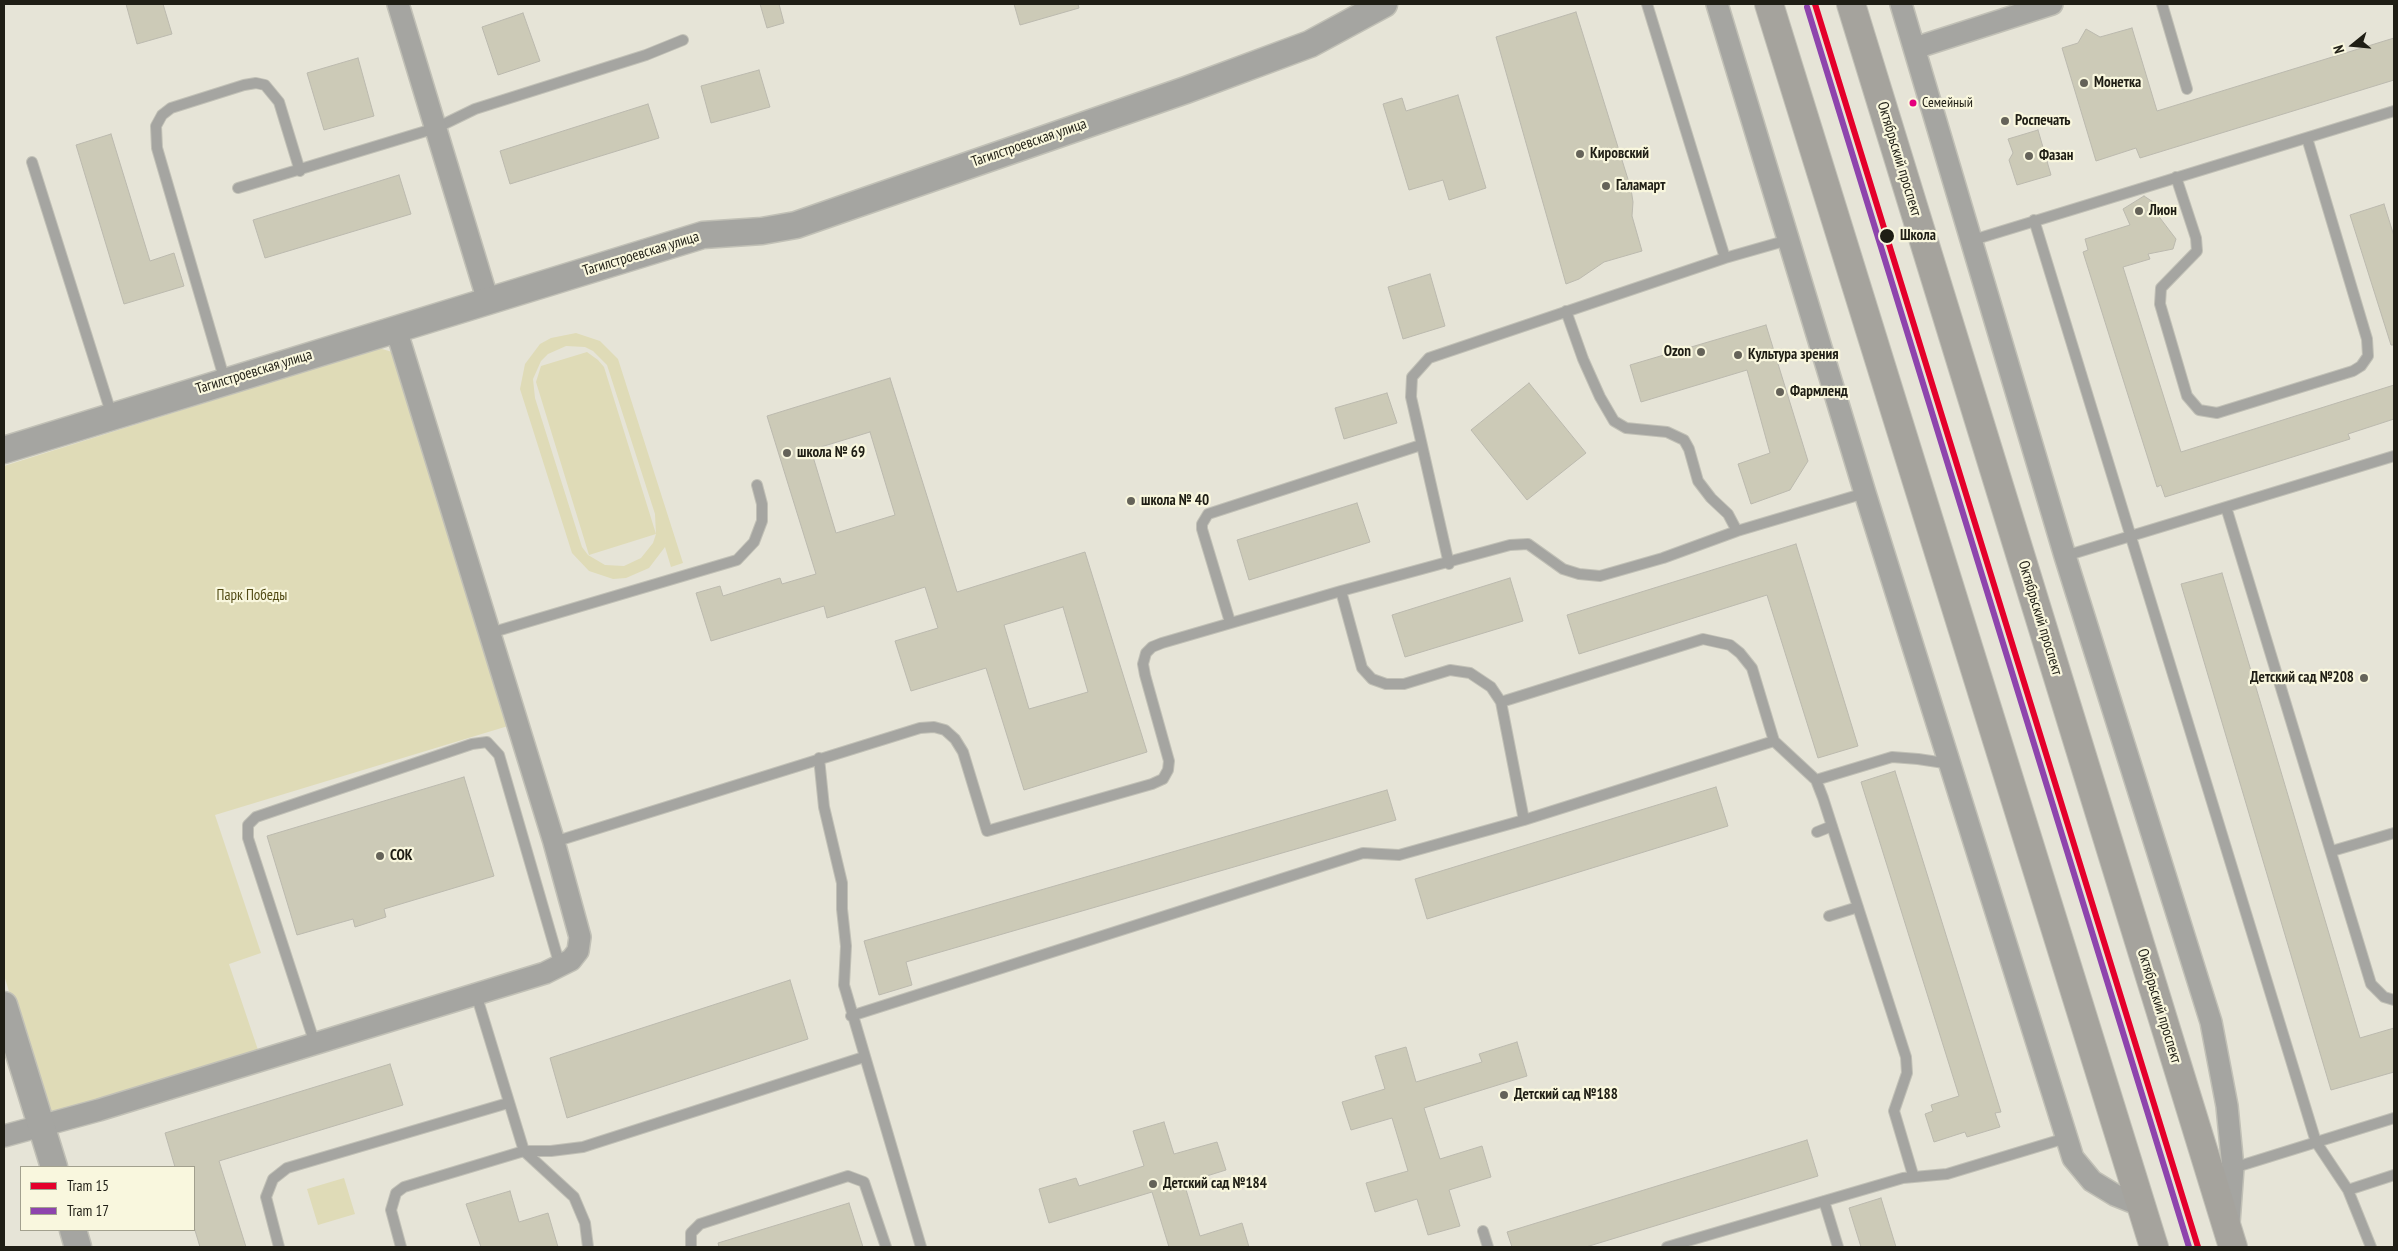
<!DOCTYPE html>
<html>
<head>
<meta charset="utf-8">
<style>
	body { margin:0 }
	#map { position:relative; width:2398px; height:1251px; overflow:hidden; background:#e6e4d7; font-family:"PT Sans Narrow",sans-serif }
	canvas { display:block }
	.frame { position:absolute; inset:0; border:5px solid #1f1e15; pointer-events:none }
	.legend { position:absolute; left:20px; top:1166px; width:175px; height:65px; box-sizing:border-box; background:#f9f7de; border:1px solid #a2a08e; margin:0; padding:6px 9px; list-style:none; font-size:15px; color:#1f1e15 }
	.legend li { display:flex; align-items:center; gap:10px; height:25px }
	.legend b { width:25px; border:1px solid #a2a08e }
	.north { position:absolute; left:2328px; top:20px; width:50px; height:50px; -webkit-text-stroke:4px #f9f7de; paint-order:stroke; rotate:253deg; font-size:14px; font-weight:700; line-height:20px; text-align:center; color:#1f1e15 }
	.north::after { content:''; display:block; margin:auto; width:18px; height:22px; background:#1f1e15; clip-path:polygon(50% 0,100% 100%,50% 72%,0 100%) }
</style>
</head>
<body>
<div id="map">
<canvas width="2398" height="1251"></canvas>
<div class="frame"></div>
<ul class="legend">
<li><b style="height:6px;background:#e4002b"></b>Tram 15</li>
<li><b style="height:6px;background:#8e44ad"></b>Tram 17</li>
</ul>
<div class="north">N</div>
</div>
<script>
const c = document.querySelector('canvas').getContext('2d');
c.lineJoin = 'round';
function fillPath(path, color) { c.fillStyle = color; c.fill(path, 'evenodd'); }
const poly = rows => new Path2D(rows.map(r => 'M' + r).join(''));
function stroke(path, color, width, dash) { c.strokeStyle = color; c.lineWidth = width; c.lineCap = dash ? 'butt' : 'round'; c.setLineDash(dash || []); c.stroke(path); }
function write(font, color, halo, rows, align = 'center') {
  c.font = font + ' "PT Sans Narrow",sans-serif'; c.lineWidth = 4.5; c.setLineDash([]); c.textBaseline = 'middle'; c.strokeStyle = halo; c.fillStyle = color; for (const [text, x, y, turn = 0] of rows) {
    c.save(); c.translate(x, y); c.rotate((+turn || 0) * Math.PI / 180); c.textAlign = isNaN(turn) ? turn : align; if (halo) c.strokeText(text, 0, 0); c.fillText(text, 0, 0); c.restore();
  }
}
const green = poly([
	[576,333,600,341,618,359,683,563,671,567,665,547,649,568,626,578,613,579,589,571,572,553,520,389,525,364,540,344,551,338],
	[566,346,585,347,593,351,607,365,655,514,656,534,604,367,598,360,587,352,541,366,536,382,589,555,656,534,653,543,641,558,624,566,605,565,588,555,582,547,535,398,533,379,541,361,548,354],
	[379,348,392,352,508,726,215,815,261,953,229,964,258,1050,71,1108,51,1111,47,1108,39,1090,4,975,4,466],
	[344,1178,355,1214,318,1225,307,1189]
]);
const building = poly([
	[126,4,163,4,172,34,137,44,126,4],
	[760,4,779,4,784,23,767,28,760,4],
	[1014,4,1078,4,1079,8,1020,25,1014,4],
	[1576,12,1631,189,1633,202,1632,216,1642,251,1604,262,1579,279,1566,284,1496,37,1576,12],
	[523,13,540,61,498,75,482,27,523,13],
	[2132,28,2157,111,2394,38,2394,80,2140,158,2136,148,2096,161,2062,48,2078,43,2086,29,2100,37,2132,28],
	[358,58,374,116,324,130,307,73,358,58],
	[759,70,770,107,711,123,701,86,759,70],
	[1458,95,1486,188,1449,200,1443,180,1409,190,1383,104,1402,98,1406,111,1458,95],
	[648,104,659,138,510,184,500,151,648,104],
	[2038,130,2051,175,2017,185,2009,160,2013,153,2008,139,2038,130],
	[111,134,150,261,174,253,184,286,124,304,76,145,111,134],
	[399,175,411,214,265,258,253,220,399,175],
	[2144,196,2159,206,2157,214,2176,239,2173,249,2148,254,2150,259,2123,267,2181,452,2394,385,2394,419,2348,434,2350,439,2165,497,2161,485,2157,487,2083,252,2088,250,2085,239,2130,225,2123,209,2144,196],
	[2384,204,2394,236,2394,345,2391,345,2350,215,2384,204],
	[1430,274,1445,326,1403,339,1388,287,1430,274],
	[1766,325,1808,461,1790,490,1751,504,1738,464,1770,453,1747,370,1641,402,1630,365,1766,325],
	[890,378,957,592,1085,552,1147,752,1024,790,986,668,911,691,895,641,938,628,925,587,827,618,824,606,711,641,696,593,720,586,723,596,780,578,782,584,816,574,767,416,890,378],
	[870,432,895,515,836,533,811,450,870,432],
	[1063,607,1088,692,1029,709,1004,625,1063,607],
	[1529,383,1586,453,1527,500,1471,430,1529,383],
	[1387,393,1397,423,1344,439,1335,408,1387,393],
	[1357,503,1370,542,1249,580,1237,540,1357,503],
	[1796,544,1858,746,1818,758,1767,595,1579,654,1567,615,1796,544],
	[2222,573,2360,1038,2394,1028,2394,1072,2331,1090,2181,584,2222,573],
	[1510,578,1523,621,1405,657,1392,615,1510,578],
	[1895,771,2001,1112,1995,1113,2000,1127,1967,1137,1965,1132,1934,1142,1925,1114,1933,1111,1931,1105,1959,1096,1861,782,1895,771],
	[464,777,494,876,384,909,386,917,355,927,353,919,297,935,267,836,464,777],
	[1716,787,1728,826,1427,919,1415,879,1716,787],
	[1387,790,1396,820,906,962,912,985,879,995,864,941,1387,790],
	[790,980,808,1039,567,1118,550,1058,790,980],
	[1517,1042,1527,1076,1424,1108,1440,1159,1482,1146,1491,1177,1449,1190,1460,1226,1428,1235,1417,1199,1375,1212,1366,1183,1408,1171,1392,1118,1351,1130,1342,1102,1385,1089,1375,1056,1406,1047,1416,1082,1482,1062,1479,1054,1517,1042],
	[390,1064,403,1105,219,1161,246,1247,200,1247,194,1227,194,1167,175,1167,165,1133,390,1064],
	[1164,1122,1174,1154,1217,1142,1226,1170,1184,1183,1200,1236,1242,1223,1249,1247,1169,1247,1152,1192,1049,1223,1039,1189,1076,1178,1079,1186,1144,1166,1133,1131,1164,1122],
	[1807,1140,1818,1176,1586,1247,1512,1247,1507,1232,1807,1140],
	[510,1191,519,1222,548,1213,558,1247,481,1247,466,1204,510,1191],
	[1881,1198,1896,1247,1861,1247,1849,1208,1881,1198],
	[849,1203,863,1247,719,1247,718,1243,849,1203]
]);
const service = poly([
	[1647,4,1725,258],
	[2162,4,2187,89],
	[32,162,112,416],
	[2176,177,2196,238,2197,251,2161,288,2160,304,2187,396,2199,410,2217,413,2353,371,2361,366,2368,356,2367,339,2307,138],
	[238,188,436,128,475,109,646,55,683,40],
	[2034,220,2316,1142,2348,1190,2371,1247],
	[1973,240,2394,111],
	[1566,311,1583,359,1600,397,1614,421,1626,428,1667,432,1684,440,1689,449,1698,481,1711,498,1728,514,1737,531,1865,493],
	[225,381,157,148,156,126,162,115,171,108,244,85,256,83,265,85,279,102,300,171],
	[2226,507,2371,984,2384,997,2394,1000],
	[2065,556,2394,456],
	[1449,564,1411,397,1412,377,1429,358,1725,258,1788,240],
	[1230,622,1202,529,1202,524,1208,514,1421,445],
	[490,633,737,560,754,542,762,521,762,504,757,485],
	[1501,702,1703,639,1730,645,1740,653,1752,668,1774,741,1816,780,1823,798,1906,1057,1907,1073,1894,1111,1913,1175],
	[819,758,824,807,842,883,842,909,846,946,844,985,921,1247],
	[1816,780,1892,757,1918,759,1951,764],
	[1524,820,1501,702,1491,687,1470,673,1450,670,1404,684,1386,684,1372,679,1362,668,1341,591,1510,545,1528,544,1563,569,1579,574,1600,576,1663,558,1737,531],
	[1817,832,1832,826],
	[554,842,920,728,934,727,945,730,955,739,963,752,987,831,1152,784,1163,779,1168,770,1169,761,1145,675,1143,664,1146,653,1152,647,1162,643,1341,591],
	[2332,851,2394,833],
	[1829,916,1858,907],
	[476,994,524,1151,551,1151,583,1147,864,1057],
	[851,1016,1363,853,1399,855,1524,820,1774,741],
	[315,1044,248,838,248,825,256,817,472,744,487,742,499,755,560,966],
	[2233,1168,2394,1118],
	[2348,1190,2394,1175],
	[1824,1201,1838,1247],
	[1483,1231,1488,1247],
	[279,1247,266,1197,273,1179,287,1168,508,1103],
	[401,1247,391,1210,396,1193,404,1187,524,1151,574,1197,585,1223,588,1247],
	[691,1247,691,1233,700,1224,848,1176,864,1182,886,1247],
	[1667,1247,1903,1178,1947,1174,2066,1138]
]);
const minor = poly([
	[398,4,488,301],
	[1717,4,1865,493,2073,1158,2092,1181,2115,1195,2140,1205],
	[1901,4,2065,556,2211,1022,2227,1106,2233,1168,2229,1223],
	[1915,48,2052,4],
	[4,1136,99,1110,545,973,571,960,578,951,580,937,554,842,396,329]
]);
const tertiary = poly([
	[4,450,703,235,762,231,796,225,1186,90,1310,44,1384,4],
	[4,1005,54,1167],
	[73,1230,78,1247]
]);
const secondary = poly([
	[1769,4,2154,1247],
	[1851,4,2233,1247]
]);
const tram1 = poly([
	[1815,4,2198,1247]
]);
const tram2 = poly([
	[1807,7,2189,1247]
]);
const markers = [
	[2084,83,5,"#656359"],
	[1913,103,4.5,"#e5007d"],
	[2005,121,5,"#656359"],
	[1580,154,5,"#656359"],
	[2029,156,5,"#656359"],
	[1606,186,5,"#656359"],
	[2139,211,5,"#656359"],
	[1887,236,8,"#1f1e15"],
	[1701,352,5,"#656359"],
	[1738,355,5,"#656359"],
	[1780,392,5,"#656359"],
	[787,453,5,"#656359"],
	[1131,501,5,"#656359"],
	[2364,678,5,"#656359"],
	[380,856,5,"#656359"],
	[1504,1095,5,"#656359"],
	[1153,1184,5,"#656359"]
];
const busNames = [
	["Семейный",1922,103]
];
const poiNames = [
	["Монетка",2094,83],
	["Роспечать",2015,121],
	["Кировский",1590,154],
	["Фазан",2039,156],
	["Галамарт",1616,186],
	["Лион",2149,211],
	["Ozon",1691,352,"right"],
	["Культура зрения",1748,355],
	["Фармленд",1790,392],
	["школа № 69",797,453],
	["школа № 40",1141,501],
	["Детский сад №208",2354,678,"right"],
	["СОК",390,856],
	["Детский сад №188",1514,1095],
	["Детский сад №184",1163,1184]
];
const streetNames = [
	["Тагилстроевская улица",1029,143,-19],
	["Октябрьский проспект",1899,159,73],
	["Тагилстроевская улица",641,254,-17],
	["Тагилстроевская улица",254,372,-17],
	["Октябрьский проспект",2040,618,73],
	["Октябрьский проспект",2159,1006,73]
];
const stopNames = [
	["Школа",1900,236]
];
const parkNames = [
	["Парк Победы",252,596]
];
fillPath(green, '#dfdbb7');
fillPath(building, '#cccab7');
stroke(building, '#bbb9ae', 1);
stroke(service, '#c1c0b6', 12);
stroke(minor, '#c1c0b6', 24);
stroke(tertiary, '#c1c0b6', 29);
stroke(secondary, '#c1c0b6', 30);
stroke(service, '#a5a5a1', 10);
stroke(minor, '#a5a5a1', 21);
stroke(tertiary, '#a5a5a1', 26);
stroke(secondary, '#a5a39d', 28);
stroke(tram1, '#e4002b', 6);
stroke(tram2, '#8e44ad', 6);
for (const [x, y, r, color] of markers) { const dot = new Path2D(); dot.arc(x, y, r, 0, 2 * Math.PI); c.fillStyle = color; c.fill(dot); stroke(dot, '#f9f7de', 2); }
write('14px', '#1f1e15', '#f9f7de', busNames, 'left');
write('bold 15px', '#1f1e15', '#f9f7de', poiNames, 'left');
write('15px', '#1f1e15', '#f9f7de', streetNames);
write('bold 15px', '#1f1e15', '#f9f7de', stopNames, 'left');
write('15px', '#524b15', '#f9f7de', parkNames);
</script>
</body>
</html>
